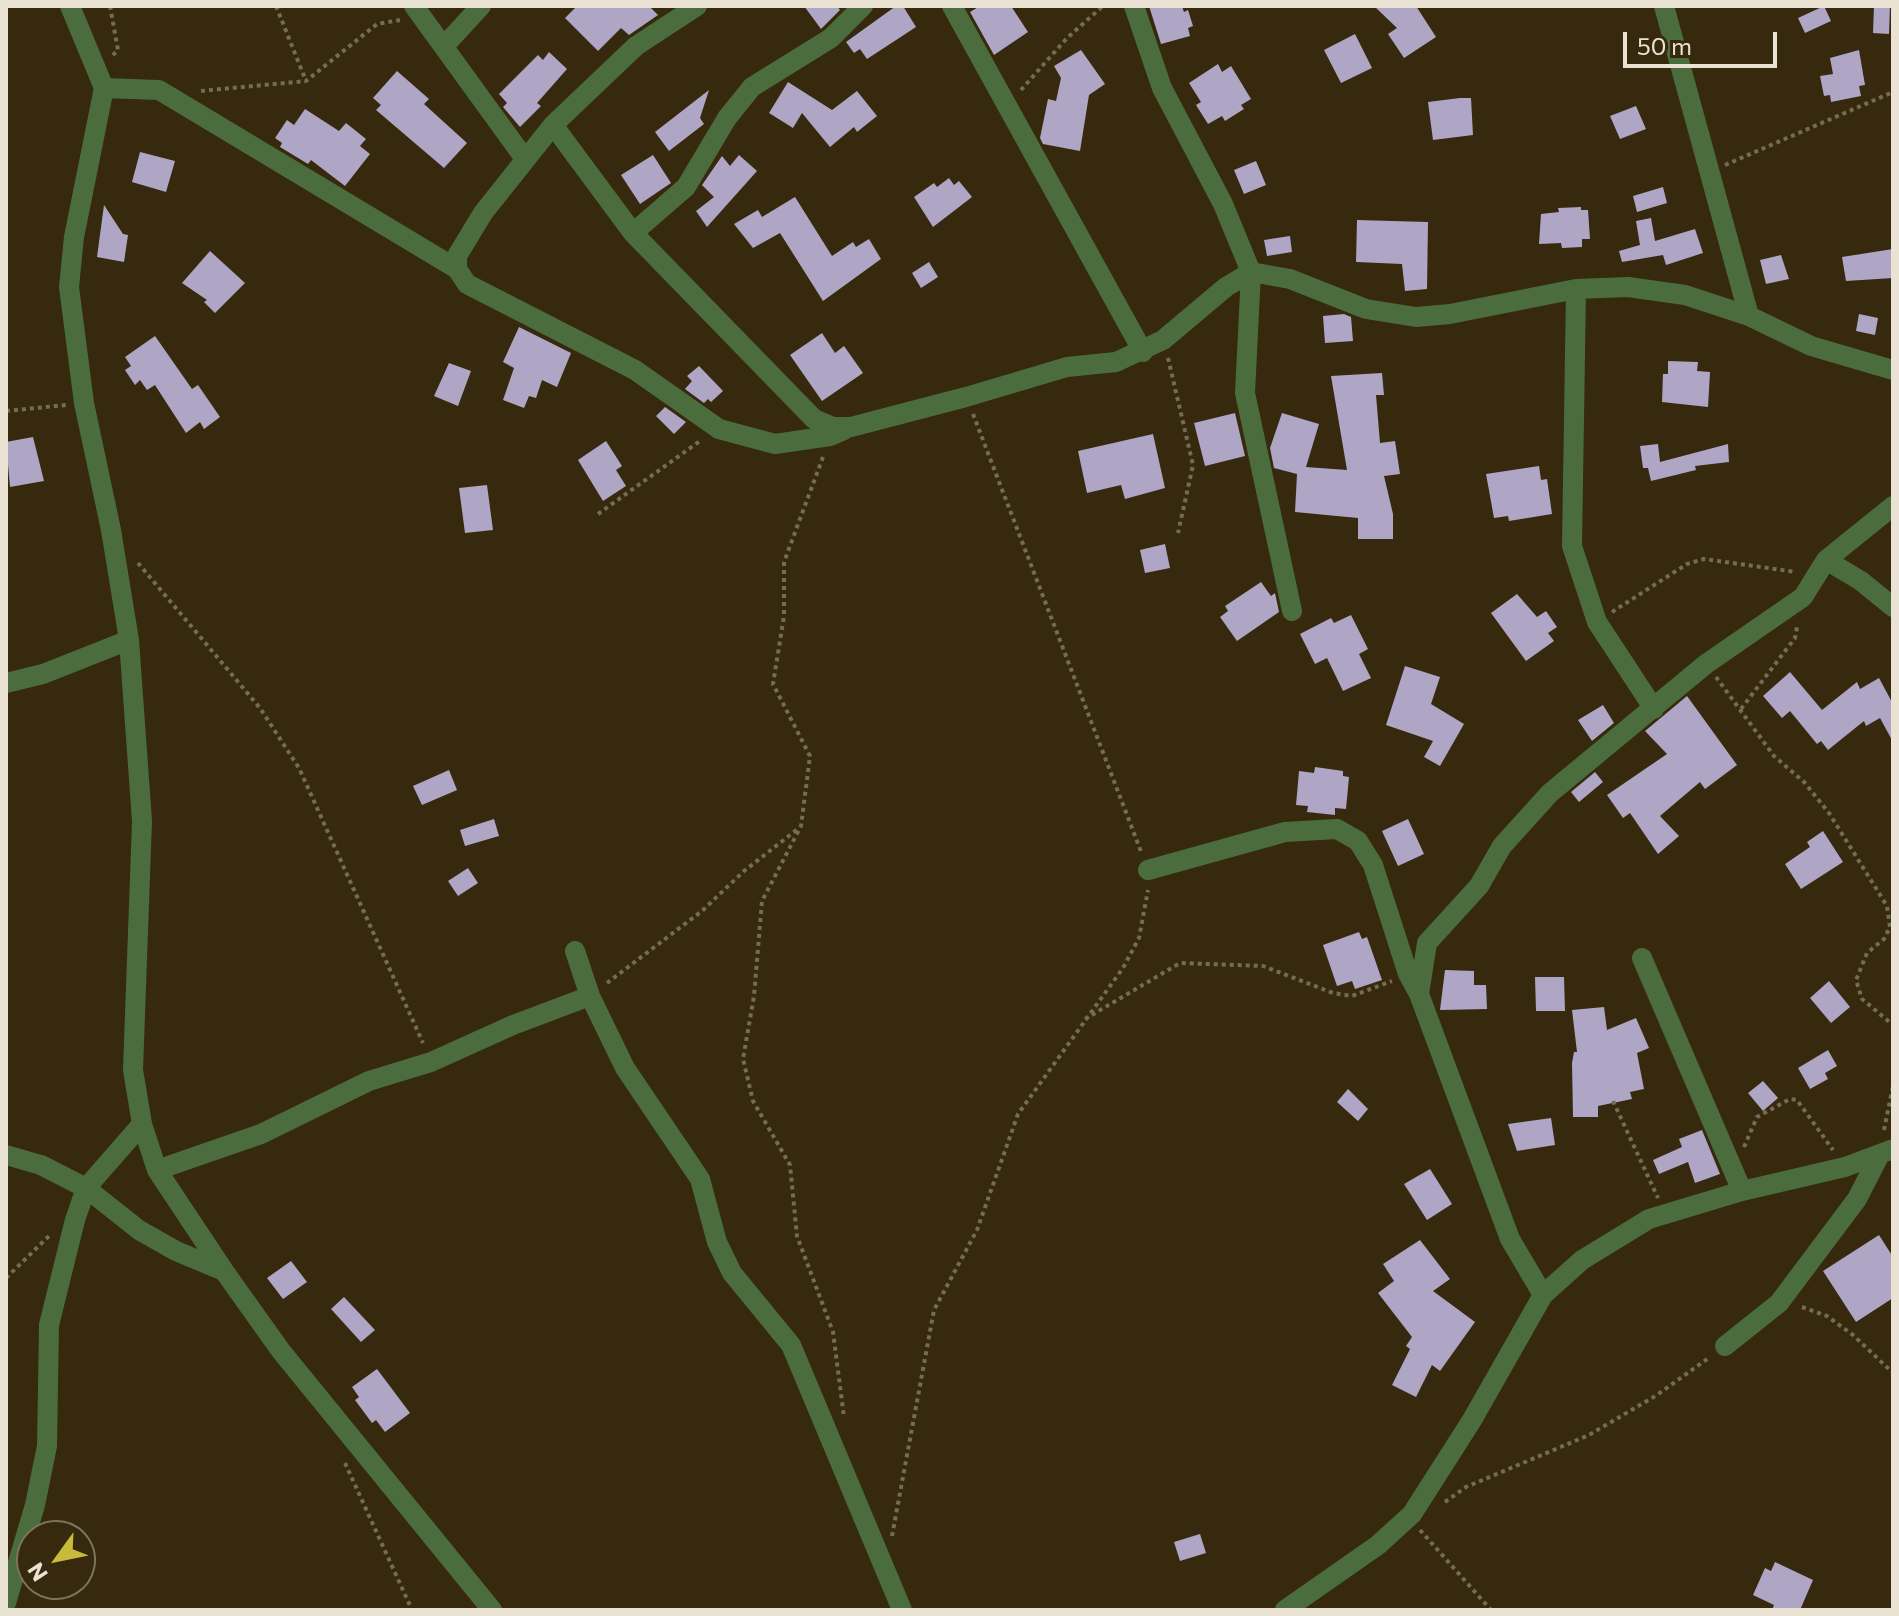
<!DOCTYPE html>
<html>
<head>
<meta charset="utf-8">
<style>
	body { margin:0 }
	#map { position:relative; width:1899px; height:1616px; overflow:hidden; background:#36290d; font-family:Commissioner,sans-serif }
	canvas { display:block }
	.frame { position:absolute; inset:0; border:8px solid #eae2d2; pointer-events:none }
	.north { position:absolute; left:16px; top:1520px; width:80px; height:80px; box-sizing:border-box; background:#36290d; border:2px solid #7e735c; border-radius:50%; rotate:237deg; font-size:22px; font-weight:700; line-height:32px; text-align:center; color:#eae2d2 }
	.north::after { content:''; display:block; margin:auto; width:28px; height:36px; background:#c8bb3b; clip-path:polygon(50% 0,100% 100%,50% 72%,0 100%) }
	.scale { position:absolute; left:1623px; top:32px; width:154px; height:36px; box-sizing:border-box; border:4px solid #eae2d2; border-top:0; padding-left:10px; font-size:24px; line-height:28px; white-space:nowrap; color:#eae2d2; -webkit-text-stroke:6px #36290d; paint-order:stroke }
</style>
</head>
<body>
<div id="map">
<canvas width="1899" height="1616"></canvas>
<div class="frame"></div>
<div class="north">N</div>
<div class="scale">50 m</div>
</div>
<script>
const c = document.querySelector('canvas').getContext('2d');
c.lineJoin = 'round';
function fillPath(path, color) { c.fillStyle = color; c.fill(path, 'evenodd'); }
const poly = rows => new Path2D(rows.map(r => 'M' + r).join(''));
function stroke(path, color, width, dash) { c.strokeStyle = color; c.lineWidth = width; c.lineCap = dash ? 'butt' : 'round'; c.setLineDash(dash || []); c.stroke(path); }
const building = poly([
	[577,6,649,6,658,15,629,35,621,28,598,51,565,18],
	[804,6,837,6,840,10,821,29],
	[896,6,903,6,916,27,867,59,860,49,854,53,846,42],
	[980,6,1011,6,1028,32,994,55,970,12],
	[1149,6,1182,6,1184,12,1188,10,1193,26,1188,28,1190,36,1161,44],
	[1374,6,1416,6,1436,37,1404,58,1388,34,1397,28],
	[1824,6,1831,21,1805,33,1798,18],
	[1874,6,1890,6,1889,34,1873,33],
	[1355,34,1372,68,1341,83,1324,50],
	[1081,50,1105,84,1089,95,1080,151,1043,144,1040,138,1048,99,1056,101,1061,78,1054,66],
	[1859,50,1865,85,1859,86,1861,96,1831,102,1830,95,1824,96,1820,76,1833,74,1830,58],
	[549,52,567,69,537,103,541,106,520,127,503,107,507,103,499,94,538,55,543,60],
	[1218,64,1222,72,1231,66,1251,99,1241,105,1244,109,1225,121,1222,116,1208,124,1196,105,1201,102,1189,83],
	[397,71,429,99,424,104,467,143,444,168,376,110,381,105,373,98],
	[788,82,832,110,857,91,877,116,857,132,854,127,830,147,802,113,793,128,769,113],
	[709,90,700,118,704,124,669,151,655,132],
	[1460,98,1471,98,1473,135,1433,140,1428,102],
	[1636,106,1646,129,1620,139,1610,116],
	[305,109,339,131,346,123,366,139,360,146,370,154,345,186,311,160,308,164,280,147,282,143,275,138,287,120,294,125],
	[140,152,175,161,166,192,132,182],
	[653,155,671,183,640,204,621,175],
	[739,155,757,171,707,227,696,211,714,197,702,185,722,156,730,166],
	[1256,161,1266,185,1244,194,1234,170],
	[949,178,954,185,959,181,972,197,933,227,914,197,934,183,937,187],
	[1663,187,1667,203,1637,212,1633,196],
	[795,197,832,256,853,242,856,247,869,239,881,259,823,301,780,233,753,248,734,224,758,210,762,217],
	[104,205,123,234,128,235,124,262,97,257],
	[1581,207,1581,210,1588,210,1590,239,1582,239,1582,247,1562,248,1561,243,1539,244,1541,214,1559,212,1558,208],
	[1651,218,1655,241,1695,229,1703,253,1666,265,1663,255,1622,262,1619,251,1640,245,1636,221],
	[1357,220,1428,222,1427,289,1405,291,1402,264,1356,262],
	[1290,236,1292,252,1267,256,1264,240],
	[1893,249,1893,278,1846,281,1842,257],
	[210,251,245,283,215,313,204,302,207,300,182,283],
	[1781,255,1789,279,1766,284,1760,260],
	[929,262,938,277,921,288,912,273],
	[1344,314,1351,317,1353,341,1325,343,1323,316],
	[1859,314,1878,318,1875,335,1856,331],
	[519,327,571,353,557,387,542,380,536,398,529,396,524,408,503,400,514,368,503,362],
	[822,333,835,353,844,346,863,373,822,401,790,355],
	[155,336,192,389,198,385,220,417,204,429,200,422,186,433,155,385,147,390,140,380,135,385,125,370,131,366,125,357],
	[1668,361,1698,362,1697,371,1710,372,1708,407,1662,402,1663,374,1668,374],
	[449,363,471,371,458,406,434,396],
	[699,366,723,391,711,402,708,399,704,403,685,389,692,381,687,376],
	[1382,373,1384,395,1376,395,1380,443,1395,441,1400,474,1384,476,1393,514,1393,539,1358,539,1358,518,1295,512,1297,474,1274,468,1270,448,1282,413,1319,424,1306,467,1347,470,1331,376],
	[665,407,686,422,674,434,656,416],
	[1235,413,1245,456,1205,466,1194,423],
	[1153,434,1165,488,1125,499,1121,485,1087,493,1078,451],
	[33,437,44,481,10,487,6,442],
	[606,441,622,466,616,470,626,486,603,501,578,460],
	[1658,444,1660,462,1728,444,1729,462,1695,466,1696,470,1651,481,1648,468,1643,468,1640,446],
	[1539,466,1541,480,1547,479,1552,514,1509,521,1508,516,1494,518,1486,474],
	[487,485,493,530,465,533,459,488],
	[1165,544,1170,568,1145,573,1140,550],
	[1261,582,1271,596,1275,593,1279,612,1237,641,1220,617,1228,611,1225,606],
	[1517,594,1537,617,1546,611,1557,627,1548,633,1554,641,1526,661,1491,613],
	[1351,615,1368,649,1359,654,1371,678,1343,691,1327,658,1315,664,1300,634,1331,618,1334,623],
	[1405,666,1440,677,1431,704,1464,724,1440,766,1424,757,1433,741,1386,725],
	[1790,672,1822,710,1857,682,1860,689,1879,678,1893,704,1893,742,1880,718,1866,726,1864,721,1828,750,1821,741,1817,744,1790,711,1782,718,1763,696],
	[1687,696,1737,765,1705,789,1700,782,1660,816,1679,836,1658,854,1630,813,1623,818,1607,795,1667,754,1645,731],
	[1603,705,1614,723,1592,741,1578,720],
	[1315,767,1343,771,1343,776,1349,777,1346,809,1335,808,1335,815,1307,812,1308,806,1296,805,1299,771,1314,773],
	[449,770,457,790,422,805,413,786],
	[1595,772,1603,782,1579,802,1571,792],
	[494,819,499,836,465,846,460,830],
	[1408,819,1424,854,1398,866,1382,831],
	[1823,831,1843,862,1801,889,1785,864,1810,847,1807,842],
	[468,868,478,883,458,896,448,881],
	[1359,932,1362,939,1367,937,1382,980,1355,989,1352,981,1337,986,1323,945],
	[1445,970,1474,971,1474,985,1486,985,1487,1009,1440,1010],
	[1535,977,1564,977,1565,1011,1536,1011],
	[1829,981,1850,1007,1831,1023,1810,998],
	[1604,1007,1607,1030,1636,1018,1649,1048,1637,1053,1644,1089,1630,1092,1632,1099,1598,1106,1598,1117,1573,1117,1572,1063,1574,1052,1577,1052,1572,1010],
	[1828,1050,1837,1066,1825,1073,1828,1079,1810,1089,1798,1068],
	[1763,1081,1778,1098,1763,1111,1748,1093],
	[1348,1089,1368,1109,1358,1121,1337,1102],
	[1551,1118,1555,1145,1517,1151,1508,1124],
	[1702,1130,1720,1174,1695,1183,1688,1162,1659,1174,1653,1160,1682,1147,1679,1139],
	[1430,1169,1452,1204,1427,1220,1404,1184],
	[1879,1235,1893,1257,1893,1298,1856,1322,1823,1271],
	[1420,1240,1450,1279,1433,1291,1475,1322,1440,1371,1432,1365,1416,1397,1392,1385,1410,1349,1406,1346,1412,1337,1378,1293,1394,1281,1383,1264],
	[291,1261,307,1282,283,1299,267,1278],
	[344,1297,375,1330,361,1342,331,1309],
	[377,1369,410,1413,385,1432,376,1420,372,1423,355,1400,359,1397,352,1387],
	[1200,1534,1206,1553,1180,1561,1174,1542],
	[1775,1562,1813,1580,1800,1610,1772,1610,1774,1605,1753,1595,1765,1568,1771,1571]
]);
const path = poly([
	[110,6,118,50,112,56],
	[276,6,306,81],
	[1021,90,1067,38,1103,6],
	[201,91,306,81,377,24,400,20],
	[1725,165,1893,92],
	[1168,358,1193,465,1178,533],
	[6,411,66,405],
	[973,414,1142,854],
	[823,457,784,562,784,616,773,684,810,756,801,826,762,901,754,996,743,1059,753,1101,790,1165,797,1236,833,1332,844,1417],
	[598,514,700,441],
	[138,563,260,708,299,768,423,1043],
	[1612,612,1687,564,1704,559,1796,572],
	[1716,677,1774,756,1804,782,1829,813,1887,906,1890,927,1884,939,1867,953,1856,980,1862,999,1893,1025],
	[1741,709,1795,638,1797,627],
	[607,983,702,911,744,871,799,828],
	[1085,1019,1180,963,1263,966,1333,993,1352,996,1392,981],
	[1613,1101,1658,1198],
	[1884,1130,1893,1086],
	[1744,1147,1757,1117,1790,1099,1797,1100,1833,1150],
	[6,1278,49,1236],
	[1802,1307,1827,1316,1853,1335,1893,1373],
	[345,1463,412,1610],
	[1445,1502,1466,1487,1589,1435,1657,1395,1710,1357],
	[1420,1530,1491,1610],
	[892,1536,934,1310,977,1230,1018,1114,1123,968,1139,938,1148,890]
]);
const minor = poly([
	[70,6,104,88,74,237,69,287,84,403,111,530,129,640,142,821,133,1070,142,1124,157,1170,224,1271,281,1351,492,1610],
	[414,6,525,159],
	[697,6,636,46,553,125,483,213,457,256,457,269,467,284,635,370,719,429,775,444,830,436,844,430],
	[952,6,1143,352],
	[1134,6,1162,88,1223,204,1251,272,1245,393,1292,611],
	[1664,6,1749,316],
	[445,45,481,6],
	[104,88,159,90,457,269],
	[553,125,633,233,814,419,833,427,851,427,966,397,1067,367,1116,362,1163,340,1226,287,1251,272,1290,279,1366,309,1416,317,1450,314,1576,289,1628,287,1685,295,1749,316,1811,346,1893,370],
	[633,233,686,187,727,118,752,87,831,38,863,6],
	[1576,289,1572,546,1597,622,1654,709],
	[1826,560,1861,581,1893,607],
	[6,683,43,674,129,640],
	[1148,870,1285,832,1337,829,1358,841,1373,865,1408,974,1419,994],
	[575,951,590,996,625,1068,700,1179,717,1242,732,1273,791,1345,902,1610],
	[1642,958,1742,1191],
	[6,1155,41,1165,86,1188,139,1230,176,1251,224,1271],
	[157,1170,261,1134,369,1081,431,1062,513,1025,590,996],
	[1543,1295,1510,1239,1419,994,1427,943,1479,886,1502,846,1550,793,1706,664,1803,597,1826,560,1893,506],
	[1725,1346,1779,1303,1857,1199,1879,1156],
	[6,1603,35,1505,47,1446,49,1325,75,1220,86,1188,142,1124],
	[1285,1610,1378,1545,1412,1514,1472,1420,1543,1295,1582,1260,1649,1219,1742,1191,1845,1167,1893,1149]
]);
fillPath(building, '#afa6c6');
stroke(path, '#766b53', 4, [4, 4]);
stroke(minor, '#4b6d3e', 20);
</script>
</body>
</html>
